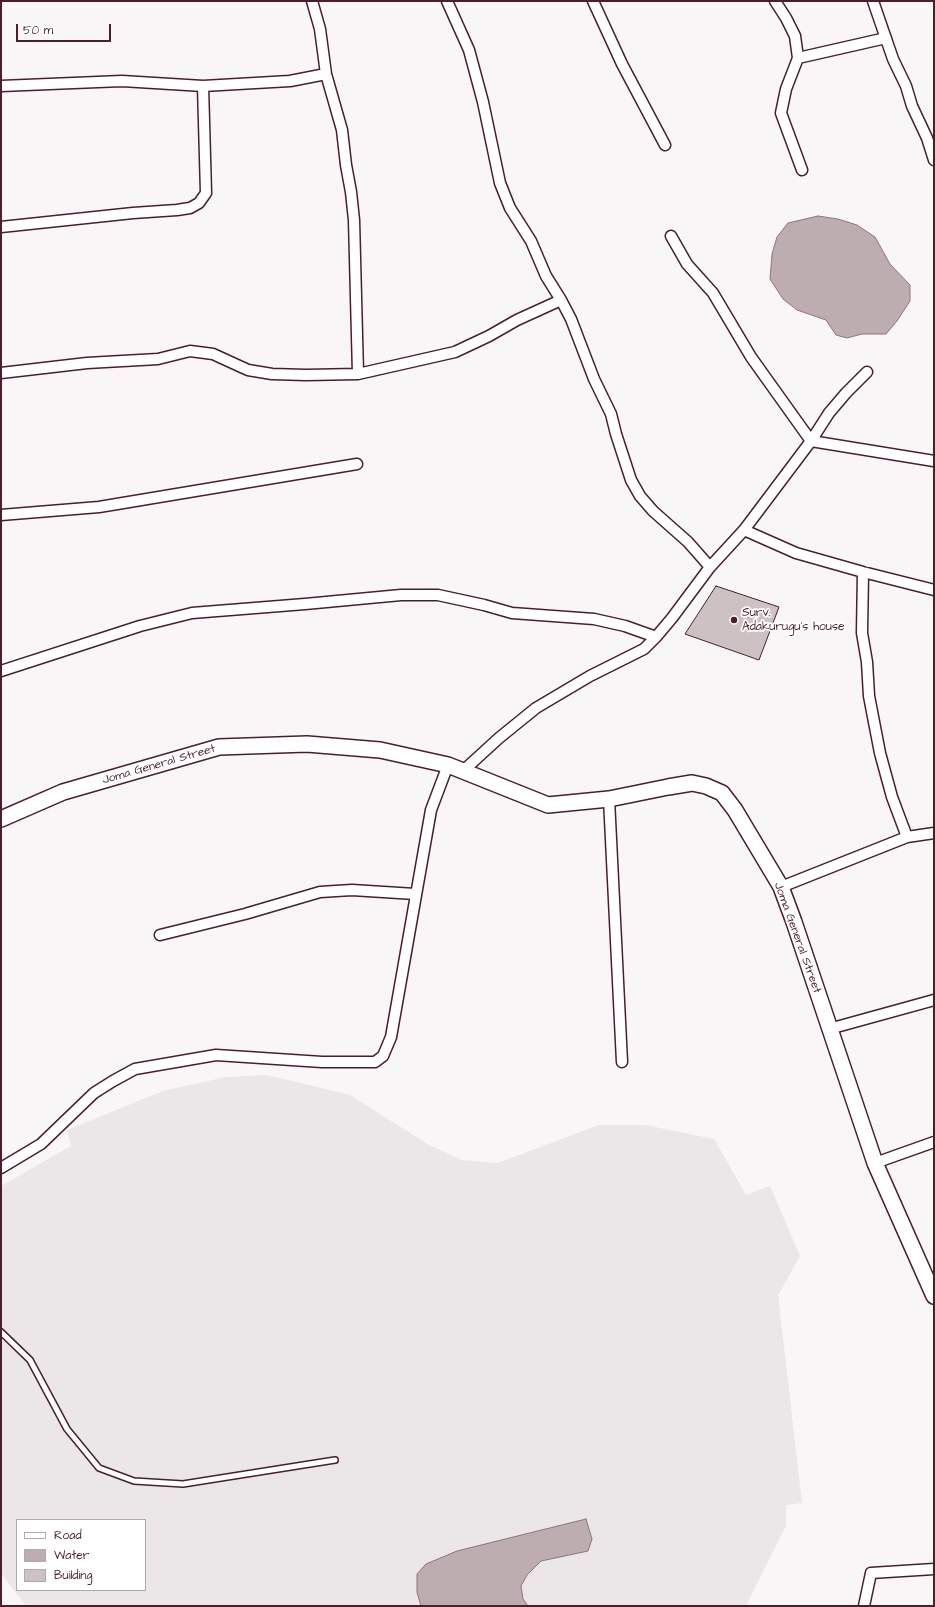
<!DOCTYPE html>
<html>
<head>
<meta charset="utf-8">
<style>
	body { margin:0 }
	#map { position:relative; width:935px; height:1607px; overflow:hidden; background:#f8f6f7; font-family:"Architects Daughter",sans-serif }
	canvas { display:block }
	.frame { position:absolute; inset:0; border:2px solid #4a1f2b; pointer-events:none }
	.legend { position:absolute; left:16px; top:1519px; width:130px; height:72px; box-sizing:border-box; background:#fff; border:1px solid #b7a5aa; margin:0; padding:5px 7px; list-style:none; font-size:12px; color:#4a1f2b }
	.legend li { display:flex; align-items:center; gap:8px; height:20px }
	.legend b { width:20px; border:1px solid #b7a5aa }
	.scale { position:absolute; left:16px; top:24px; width:95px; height:18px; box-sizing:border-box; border:2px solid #4a1f2b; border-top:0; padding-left:5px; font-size:12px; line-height:14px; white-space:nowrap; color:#4a1f2b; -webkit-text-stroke:3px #fff; paint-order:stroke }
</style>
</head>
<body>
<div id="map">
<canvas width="935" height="1607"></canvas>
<div class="frame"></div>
<ul class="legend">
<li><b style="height:5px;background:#fff"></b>Road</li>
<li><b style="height:11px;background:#bdadb0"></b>Water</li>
<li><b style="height:11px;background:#cdc1c4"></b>Building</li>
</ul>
<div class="scale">50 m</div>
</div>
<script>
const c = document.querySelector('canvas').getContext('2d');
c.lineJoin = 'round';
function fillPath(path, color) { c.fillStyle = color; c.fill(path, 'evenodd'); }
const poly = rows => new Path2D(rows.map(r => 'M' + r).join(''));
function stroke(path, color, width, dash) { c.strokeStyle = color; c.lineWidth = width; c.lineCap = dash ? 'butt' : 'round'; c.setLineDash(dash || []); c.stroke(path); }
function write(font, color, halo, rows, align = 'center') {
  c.font = font + ' "Architects Daughter",sans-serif'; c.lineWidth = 3.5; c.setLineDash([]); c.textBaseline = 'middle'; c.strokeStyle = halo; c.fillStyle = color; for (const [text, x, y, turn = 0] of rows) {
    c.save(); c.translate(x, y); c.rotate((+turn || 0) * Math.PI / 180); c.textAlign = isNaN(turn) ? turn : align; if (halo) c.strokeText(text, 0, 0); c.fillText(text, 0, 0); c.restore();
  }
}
const built = poly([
	[267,1075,350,1095,429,1145,462,1160,498,1163,599,1125,645,1125,714,1139,746,1195,770,1186,800,1256,778,1295,802,1503,786,1505,786,1526,746,1606,26,1606,1,1573,1,1186,71,1146,67,1130,163,1091,226,1077],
	[17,1520,145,1520,145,1590,17,1590]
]);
const water = poly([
	[818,216,838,219,857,225,875,237,890,264,910,285,910,301,897,321,886,334,862,334,847,338,836,335,826,320,797,310,783,299,770,279,772,254,777,237,788,223,818,216],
	[586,1519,592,1539,588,1551,541,1561,527,1575,521,1586,523,1599,528,1606,421,1606,417,1592,417,1574,426,1564,457,1551,586,1519]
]);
const building = poly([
	[716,586,779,607,759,660,685,634,716,586]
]);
const lane = poly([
	[1,1332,30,1360,67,1429,99,1468,134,1481,183,1484,335,1460]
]);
const street = poly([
	[312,1,320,29,326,74,342,130,346,165,351,192,354,220,358,374],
	[447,1,469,50,483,102,500,183,510,208,531,241,546,276,561,300,571,319,594,379,611,414,616,434,631,480,640,496,653,511,688,542,710,567],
	[593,1,622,64,665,145],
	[775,1,786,18,795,36,798,58,786,89,781,113,802,170],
	[873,1,893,59,906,86,912,106,927,138,934,160],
	[798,58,886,38],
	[1,86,122,81,203,86,290,81,326,74],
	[1,227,133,213,177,210,190,208,199,203,206,193,203,86],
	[671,236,687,264,713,293,751,357,811,441,934,461],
	[1,373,87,363,158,359,190,351,213,354,248,370,272,374,306,375,358,374,455,352,489,336,517,320,561,300],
	[1,515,99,507,357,464],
	[744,530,811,441,829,413,846,393,867,372],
	[863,572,862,633,867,662,869,696,880,753,892,797,907,837],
	[1,671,140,626,192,613,305,604,401,595,438,595,484,605,512,613,594,619,625,626,656,637],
	[464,770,499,738,536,708,590,676,644,649,656,637,672,618,710,567,744,530,796,553,863,572,934,590],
	[609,799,622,1062],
	[781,887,907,837,934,833],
	[160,935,245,914,320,892,352,890,415,894],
	[829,1029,934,1000],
	[875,1163,934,1142],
	[1,1168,41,1144,94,1093,113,1081,135,1069,216,1055,322,1062,375,1062,383,1056,391,1037,431,810,448,765],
	[864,1606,871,1573,934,1569]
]);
const secondary = poly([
	[1,819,63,792,219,747,307,744,380,750,448,765,548,805,609,799,668,787,692,783,706,786,722,793,735,810,781,887,794,922,875,1163,934,1296]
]);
const markers = [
	[734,620,4,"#4a1f2b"]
];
const poiNames = [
	["Surv.",742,613],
	["Adakurugu's house",742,627]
];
const streetNames = [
	["Joma General Street",159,765,-16],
	["Joma General Street",797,938,70]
];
fillPath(built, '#ebe6e8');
fillPath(water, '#bdadb0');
stroke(water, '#8f747b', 1);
fillPath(building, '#cdc1c4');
stroke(building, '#4a1f2b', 1);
stroke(lane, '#4a1f2b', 8);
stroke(street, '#4a1f2b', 13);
stroke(secondary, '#4a1f2b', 18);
stroke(lane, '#fff', 5);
stroke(street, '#fff', 10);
stroke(secondary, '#fff', 15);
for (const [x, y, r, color] of markers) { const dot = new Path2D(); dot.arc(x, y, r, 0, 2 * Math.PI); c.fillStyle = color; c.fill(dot); stroke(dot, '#fff', 1.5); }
write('12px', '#4a1f2b', '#fff', poiNames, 'left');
write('12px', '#4a1f2b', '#fff', streetNames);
</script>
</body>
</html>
